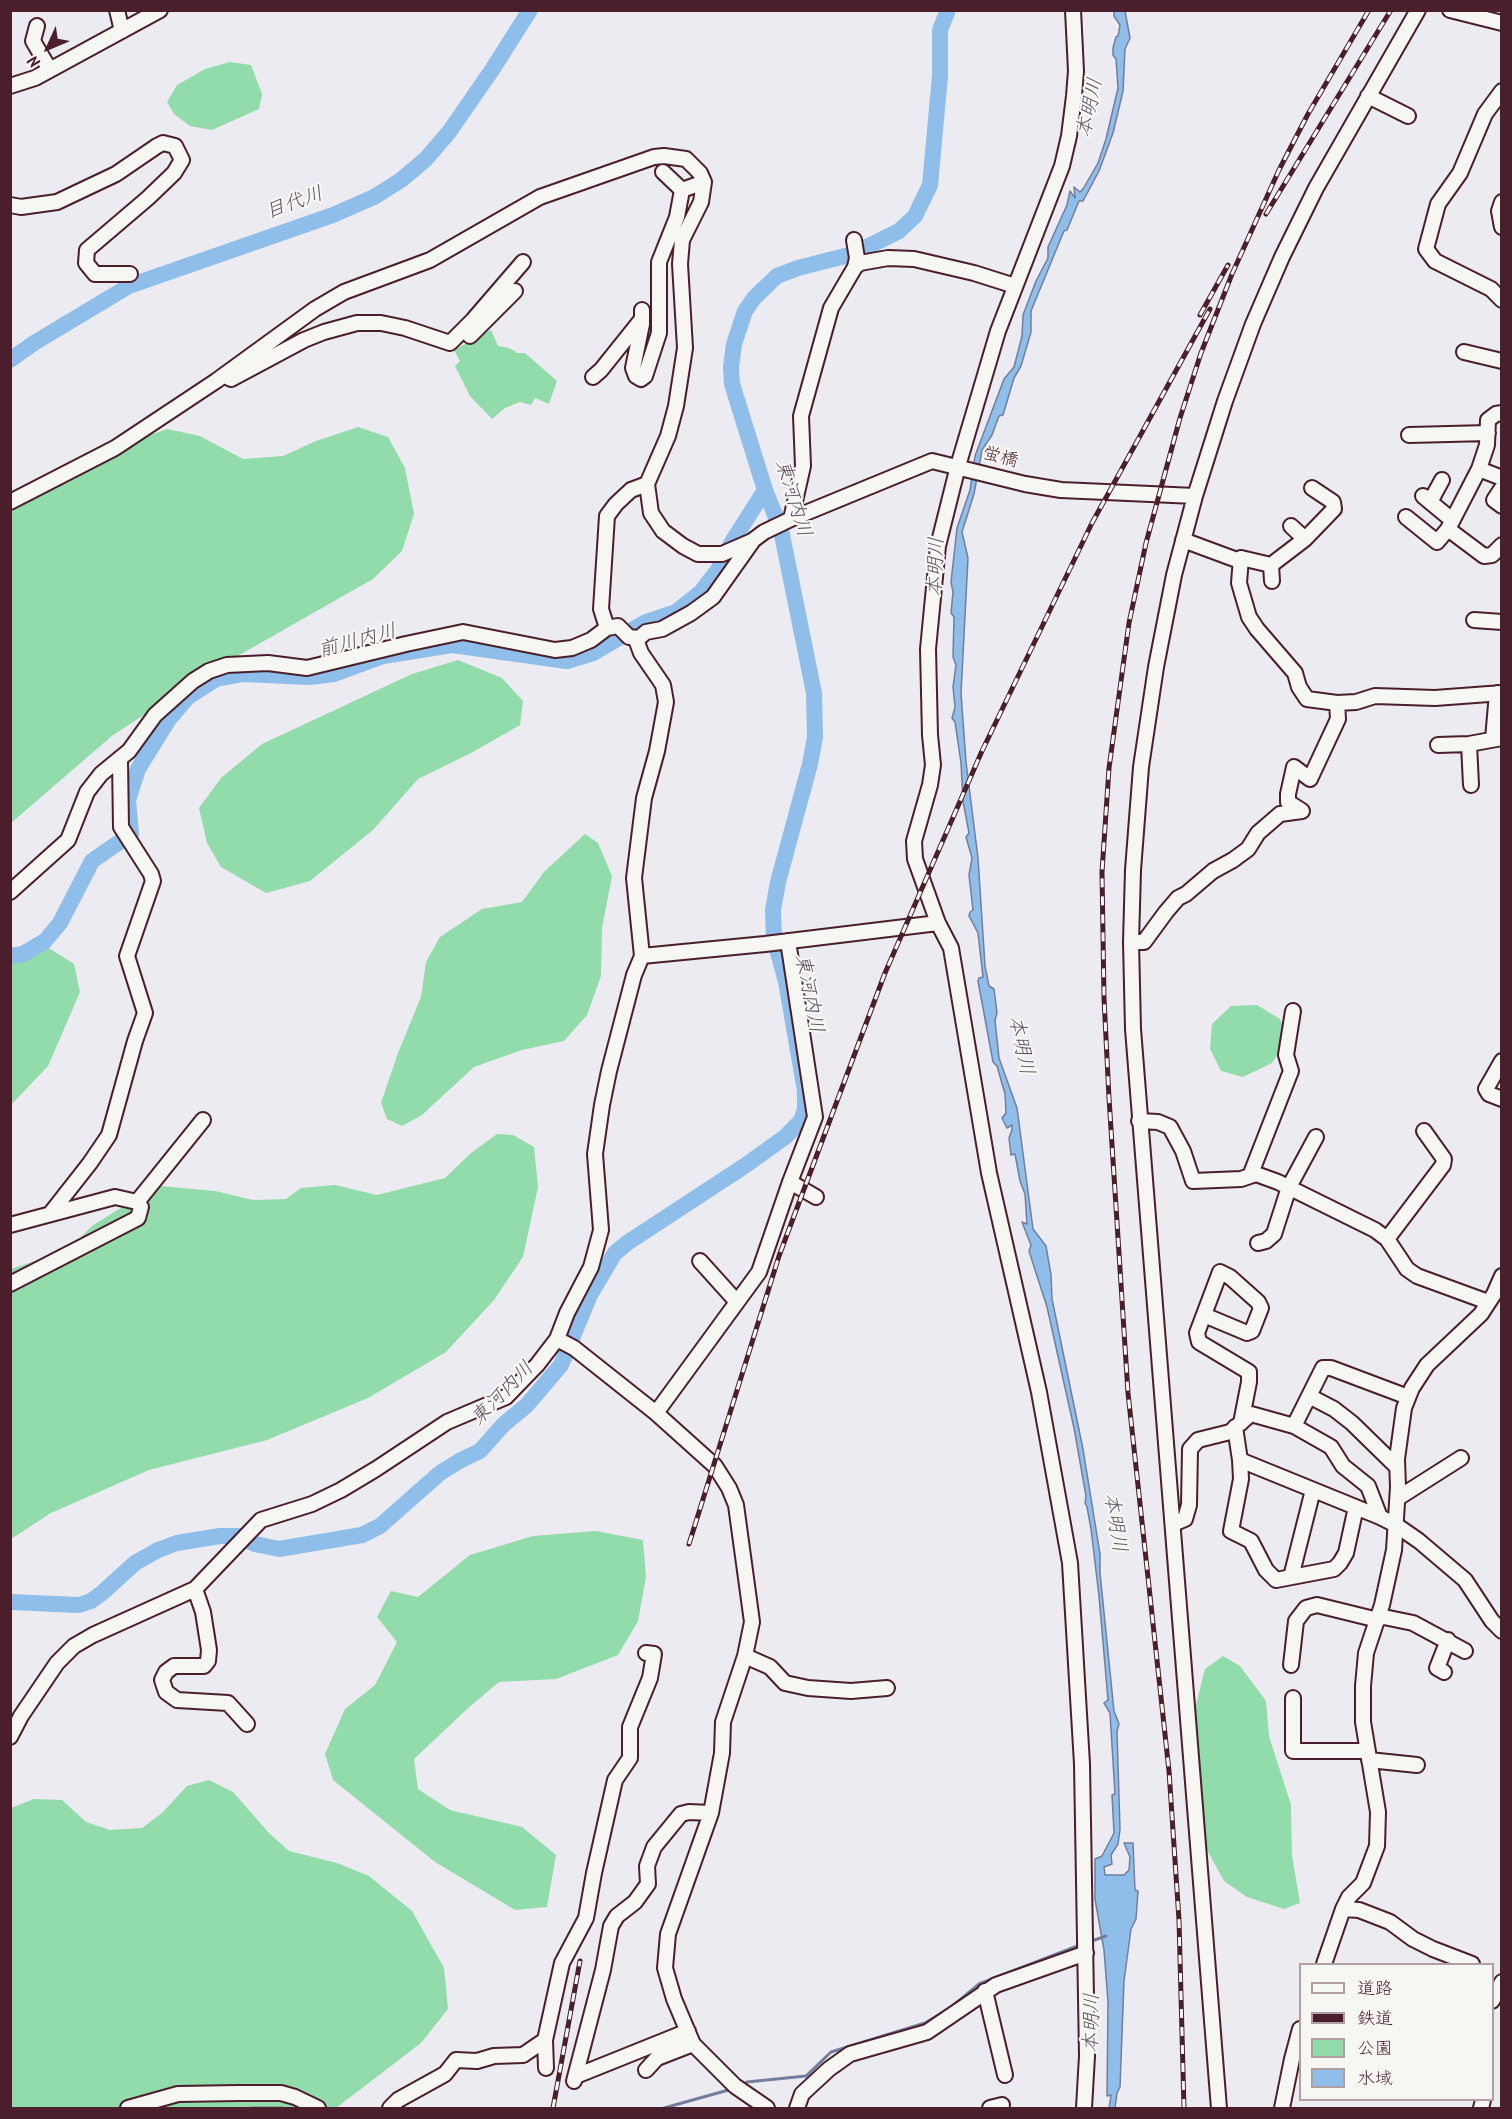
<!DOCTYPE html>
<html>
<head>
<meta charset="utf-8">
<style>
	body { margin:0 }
	#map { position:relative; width:1512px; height:2119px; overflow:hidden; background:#edebf2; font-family:Kalam,"Klee One",sans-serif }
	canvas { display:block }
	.frame { position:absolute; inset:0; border:12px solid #4a1f2b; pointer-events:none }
	.legend { position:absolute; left:1299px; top:1963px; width:195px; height:138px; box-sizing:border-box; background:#f6f6f2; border:2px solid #b1a0a2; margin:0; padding:8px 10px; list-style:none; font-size:18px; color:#4a1f2b }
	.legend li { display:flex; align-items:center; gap:12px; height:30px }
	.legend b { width:30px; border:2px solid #b1a0a2 }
	.north { position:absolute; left:18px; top:18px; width:60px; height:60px; -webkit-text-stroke:4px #f6f6f2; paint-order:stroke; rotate:226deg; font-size:16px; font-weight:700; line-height:24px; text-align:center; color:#4a1f2b }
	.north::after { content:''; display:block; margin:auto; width:21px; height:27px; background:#4a1f2b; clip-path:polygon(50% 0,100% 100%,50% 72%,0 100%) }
</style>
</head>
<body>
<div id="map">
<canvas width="1512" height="2119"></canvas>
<div class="frame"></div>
<ul class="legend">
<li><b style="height:8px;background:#f6f6f2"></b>道路</li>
<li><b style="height:8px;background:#4a1f2b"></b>鉄道</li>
<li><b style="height:16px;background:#92dbaa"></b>公園</li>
<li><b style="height:16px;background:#8ebee9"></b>水域</li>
</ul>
<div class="north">N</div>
</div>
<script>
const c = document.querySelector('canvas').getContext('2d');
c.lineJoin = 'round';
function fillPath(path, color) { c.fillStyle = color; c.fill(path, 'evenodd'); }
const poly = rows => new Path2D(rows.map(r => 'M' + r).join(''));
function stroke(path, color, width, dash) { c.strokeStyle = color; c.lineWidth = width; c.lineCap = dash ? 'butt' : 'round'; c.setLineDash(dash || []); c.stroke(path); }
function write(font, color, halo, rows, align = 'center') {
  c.font = font + ' Kalam,"Klee One",sans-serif'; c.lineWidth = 4.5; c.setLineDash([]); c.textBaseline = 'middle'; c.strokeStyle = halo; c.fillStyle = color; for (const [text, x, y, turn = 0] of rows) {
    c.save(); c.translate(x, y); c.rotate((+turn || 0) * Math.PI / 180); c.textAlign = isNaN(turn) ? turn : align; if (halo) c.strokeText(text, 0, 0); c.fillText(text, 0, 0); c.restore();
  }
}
const green = poly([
	[230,62,251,65,262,94,259,109,212,130,190,126,174,114,167,102,177,85,205,69],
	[491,330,498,346,509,348,518,353,525,353,557,381,549,404,535,398,531,405,520,402,505,408,492,419,470,396,455,366,460,361,454,350],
	[358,427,388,437,405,468,414,514,402,551,373,579,213,670,113,735,11,823,11,506,117,447,167,429,200,436,243,459,283,456,316,441],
	[458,660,502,678,523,701,520,725,473,752,418,779,373,830,310,881,266,893,221,867,207,843,199,808,221,778,262,744,412,674],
	[585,834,598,843,612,876,602,928,601,976,587,1015,564,1041,522,1050,474,1067,422,1115,402,1126,387,1119,381,1103,398,1053,421,997,426,962,440,937,482,909,522,902,544,872],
	[44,945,74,964,80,992,48,1066,11,1105,11,956],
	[1257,1005,1280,1019,1288,1038,1272,1063,1243,1077,1221,1071,1210,1049,1212,1024,1231,1006],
	[497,1134,513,1135,534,1147,538,1187,523,1257,494,1300,446,1352,368,1398,267,1440,149,1470,51,1513,11,1539,11,1269,68,1250,92,1226,135,1199,161,1186,215,1191,253,1200,286,1199,301,1188,335,1185,377,1195,445,1178,471,1153],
	[596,1531,643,1540,646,1577,638,1621,618,1655,556,1679,499,1682,466,1710,414,1759,418,1789,450,1810,522,1827,556,1855,547,1907,515,1910,435,1862,333,1780,325,1754,345,1709,375,1685,397,1642,377,1617,391,1591,418,1597,470,1555,533,1536],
	[1223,1656,1240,1666,1266,1701,1269,1736,1291,1805,1292,1855,1300,1903,1284,1909,1247,1897,1224,1881,1201,1839,1191,1725,1205,1669],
	[209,1780,233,1792,269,1833,289,1851,337,1863,369,1876,412,1911,444,1968,448,2009,421,2043,336,2108,11,2108,11,1808,34,1799,62,1800,86,1822,110,1830,142,1828,162,1813,187,1786]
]);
const water = poly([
	[1114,11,1125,11,1130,38,1125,49,1123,91,1113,133,1099,171,1083,201,1079,201,1067,230,1064,231,1031,311,1031,332,1021,366,1014,378,1003,415,999,416,992,435,982,450,974,494,962,532,968,558,961,693,966,762,978,858,985,966,989,986,994,989,997,1013,995,1020,999,1058,1017,1108,1033,1229,1046,1246,1051,1275,1052,1299,1083,1449,1100,1554,1100,1573,1114,1711,1119,1724,1117,1731,1120,1830,1118,1844,1111,1855,1112,1864,1104,1867,1105,1875,1124,1875,1129,1870,1130,1857,1124,1843,1133,1843,1135,1890,1138,1891,1136,1919,1131,1929,1124,1981,1120,2087,1117,2093,1115,2108,1109,2108,1111,2095,1107,2096,1108,2002,1104,1950,1095,1899,1095,1859,1102,1856,1114,1833,1112,1795,1115,1794,1110,1713,1104,1703,1108,1700,1099,1596,1091,1529,1087,1507,1085,1503,1086,1496,1074,1428,1047,1307,1029,1251,1031,1245,1029,1240,1022,1222,1027,1224,1025,1194,1020,1181,1015,1154,1011,1155,1009,1138,1012,1130,1012,1125,1007,1128,1002,1118,1006,1113,1005,1094,997,1066,993,1062,978,981,979,978,983,977,978,933,969,916,970,912,973,910,969,875,972,858,966,837,969,833,963,801,961,763,955,722,952,718,955,707,953,687,956,665,953,657,954,617,951,613,953,592,951,582,957,528,970,490,975,456,1004,379,1014,367,1022,336,1023,315,1036,281,1048,258,1048,247,1067,205,1070,191,1075,198,1074,187,1080,192,1083,189,1098,163,1106,139,1118,88,1116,59,1113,55,1113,48,1116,37,1118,36,1120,25,1114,16,1114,11]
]);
const stream = poly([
	[1089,1942,1106,1936],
	[741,2086,747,2082,806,2076,831,2052,925,2023,950,2008,979,1984,1080,1945],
	[251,2108,283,2108],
	[664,2108,732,2089]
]);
const river = poly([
	[10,360,34,343,129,286,333,215,374,197,401,180,426,159,449,132,492,70,530,10],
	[10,956,23,954,45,941,60,923,92,861,131,834,128,800,138,769,169,719,188,697,216,679,243,674,310,677,334,674,383,656,452,645,567,661,593,653,646,622,676,612,701,592,718,570,732,542,765,490],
	[10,1602,79,1605,91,1601,102,1593,135,1563,158,1550,177,1543,220,1536,238,1536,255,1544,279,1549,362,1535,380,1526,440,1473,461,1460,480,1451,503,1425,527,1405,561,1365,590,1295,615,1253,627,1243,746,1165,785,1137,801,1121,805,1109,805,1091,786,982,774,938,773,910,778,882,810,764,815,737,814,693,781,530,765,490,732,384,731,367,734,344,745,311,754,298,777,276,798,268,853,254,899,231,915,216,930,185,940,76,940,30,948,10]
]);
const minor = poly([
	[117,10,122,31],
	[1073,10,1076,71,1074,96,1069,136,1062,166,998,331,958,466,938,546,928,649,930,735,933,765,930,785,914,841,915,859,938,923,951,948,989,1173,1039,1392,1070,1563,1082,1764,1087,2056,1084,2108],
	[1450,10,1502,23],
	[37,26,33,41,50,70],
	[10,86,35,78,160,10],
	[1502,91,1485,114,1460,173,1438,204,1426,249,1435,261,1491,289,1502,300],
	[1368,96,1408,116],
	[663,172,682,190,704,182],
	[1502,202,1499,211,1502,227],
	[10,205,21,207,57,202,116,174,157,146,163,143,175,146,182,160,174,173,148,198,87,250,86,263,95,274,130,274],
	[855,267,860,263,888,258,914,259,974,273,1015,286],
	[642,310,642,324,633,368,636,376,641,379,645,376,659,333,659,262,677,217,682,190],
	[470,336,515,291],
	[1464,352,1502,361],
	[225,376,231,379,304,340,324,332,357,323,381,323,405,328,450,343,473,320,523,262],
	[593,377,601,370,641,320],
	[1502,413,1496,414,1488,420,1487,445,1479,469,1448,529,1484,556,1492,555,1502,545],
	[1409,435,1488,433],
	[1479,469,1502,478],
	[1502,488,1494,500,1502,506],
	[1423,496,1452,520],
	[10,502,115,448,216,381,315,309,344,292,430,260,540,197,654,157,664,156,686,159,700,173,704,182,701,202,682,240,680,264,685,348,676,406,668,436,647,484,651,513,663,531,683,546,698,554,722,554,752,541,764,532,791,519,932,461,1025,484,1061,490,1195,496],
	[1430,502,1442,480],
	[1406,517,1437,542,1448,529],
	[791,519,803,466,801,416,831,308,855,267,857,258,854,240],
	[1291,526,1305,539],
	[1183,540,1237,560,1241,558,1239,583,1249,617,1257,629,1295,673,1299,687,1307,699,1337,703,1356,702,1375,696,1435,698,1502,693],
	[1241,558,1271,565,1305,539,1334,509,1333,502,1312,488],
	[1271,565,1272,581],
	[1474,620,1502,622],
	[607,628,601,609,607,516,616,504,631,490,647,484],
	[639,638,646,632,662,629,691,613,713,597,752,542],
	[1493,739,1497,693],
	[1469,744,1471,785],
	[1438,745,1469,744,1502,738],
	[10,892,68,840,87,792,101,774,129,751,155,715,193,681,209,671,227,665,268,663,307,668,406,644,463,632,555,650,572,648,591,640,607,628,618,626,629,637,639,638],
	[788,941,815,1117,790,1182],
	[1131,942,1144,942,1166,912,1178,898,1186,894,1213,871,1233,860,1248,849,1258,833,1280,814,1302,811,1288,802,1288,794,1294,767,1310,779,1338,719,1337,703],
	[642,956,765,944,938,923],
	[1502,1061,1486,1089,1489,1094,1502,1099],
	[1139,1121,1158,1122,1170,1127,1183,1151,1193,1181,1241,1179,1256,1174,1278,1182,1375,1230,1387,1239,1407,1269,1417,1276,1488,1302],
	[1250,1176,1291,1071,1286,1055,1293,1011],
	[137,1202,203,1120],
	[50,1214,90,1163,109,1135,135,1041,145,1013,127,956,153,881,151,874,121,827,120,760],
	[10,1225,115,1197,137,1202],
	[1387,1239,1443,1165,1444,1159,1424,1131],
	[1258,1243,1266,1241,1274,1234,1289,1187,1316,1137],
	[700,1261,737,1302],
	[10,1284,138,1218,141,1207,137,1202],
	[1204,1315,1247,1333,1252,1331,1261,1308,1258,1302,1230,1277,1220,1272,1197,1333,1199,1342,1249,1372,1249,1382,1241,1423],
	[557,1339,574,1348,656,1413,715,1466,729,1488,736,1505,752,1622,745,1656,723,1722,722,1753,711,1813,668,1934,665,1968,674,1999,693,2044,735,2086,767,2108],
	[1309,1396,1334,1409,1352,1423,1397,1467],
	[656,1413,759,1272,790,1182,816,1197],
	[1294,1426,1323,1368,1331,1368,1408,1397],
	[1235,1427,1240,1460,1380,1517],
	[1240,1460,1241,1479,1231,1531,1251,1541,1266,1570,1276,1580,1334,1569,1340,1563,1346,1553,1356,1507],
	[1398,1498,1461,1458],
	[1173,1524,1185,1519,1189,1505,1190,1449,1198,1440,1230,1432,1251,1414,1294,1426,1331,1447,1343,1466,1368,1486,1380,1517,1396,1525,1419,1541,1465,1580,1492,1621,1502,1631],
	[1291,1577,1313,1490],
	[195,1589,203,1612,209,1650,208,1661,204,1666,174,1666,166,1672,162,1680,166,1692,177,1700,228,1703,247,1724],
	[1379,1616,1413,1623,1465,1651],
	[745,1656,770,1667,785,1683,808,1688,851,1691,887,1688],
	[1291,1665,1296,1621,1306,1608,1317,1605,1378,1620],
	[1444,1672,1437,1668,1448,1640],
	[1293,1698,1293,1751,1367,1751],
	[10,1737,21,1716,57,1663,74,1646,93,1635,195,1589,261,1520,312,1504,341,1490,376,1469,447,1422,506,1397,537,1365,557,1339,567,1313,591,1267,601,1230,595,1154,602,1105,609,1071,634,975,642,956,634,878,644,798,657,751,666,702,663,685,641,653,637,642,639,638],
	[1369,1760,1417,1765],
	[1343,1909,1359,1910,1390,1922,1413,1939,1433,1949,1472,1964],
	[1324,1964,1343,1909,1349,1897,1363,1883,1377,1846,1378,1812,1363,1722,1363,1686,1366,1653,1382,1605,1394,1550,1398,1487,1397,1459,1404,1408,1412,1388,1427,1365,1481,1314,1494,1294,1502,1276],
	[985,1991,1005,2075],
	[1492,2001,1502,1982],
	[545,2040,546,2068],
	[646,2070,657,2058,693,2044],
	[576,2076,688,2031],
	[574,2081,603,1970,611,1926,617,1916,635,1902,648,1884,647,1866,654,1847,681,1814,689,1812,711,1813],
	[128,2108,178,2094,239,2093,281,2093,295,2097,318,2108],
	[390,2108,398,2100,445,2074,456,2060,477,2061,494,2056,523,2055,545,2040,562,1963,586,1918,594,1873,615,1780,630,1758,630,1727,650,1678,654,1654,646,1653],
	[797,2108,802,2094,829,2069,850,2054,927,2032,996,1985,1086,1953],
	[990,2108,1002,2105],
	[1219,2108,1133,1029,1131,942,1133,870,1141,767,1156,667,1174,575,1195,496,1225,401,1253,324,1282,257,1316,188,1418,10],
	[1282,2108,1292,2059,1300,2029],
	[1481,2108,1483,2100]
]);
const rail = poly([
	[1266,214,1391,10],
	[1200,315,1228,265],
	[689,1544,779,1256,885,973,982,751,1092,523,1210,309],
	[553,2108,580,1961],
	[1184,2108,1179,1920,1169,1771,1128,1393,1109,1098,1104,998,1102,872,1109,768,1129,623,1146,543,1180,418,1201,353,1232,274,1279,170,1308,114,1369,10]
]);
const streetNames = [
	["蛍橋",1000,459,15]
];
const waterNames = [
	["本明川",1092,108,-78],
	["目代川",295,205,-20],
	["東河内川",791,499,73],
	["本明川",938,567,-88],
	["前川内川",358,643,-15],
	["東河内川",807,994,79],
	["本明川",1019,1046,78],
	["東河内川",504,1395,-46],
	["本明川",1113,1523,81],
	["本明川",1094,2023,-89]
];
fillPath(green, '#92dbaa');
fillPath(water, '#8ebee9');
stroke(water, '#737e9d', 1.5);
stroke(stream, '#737e9d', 3);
stroke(river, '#8ebee9', 16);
stroke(minor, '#4a1f2b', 18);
stroke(minor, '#f6f6f2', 14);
stroke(rail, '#4a1f2b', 5);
stroke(rail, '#f6f6f2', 3, [9]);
write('18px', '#4a1f2b', '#f6f6f2', streetNames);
write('italic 20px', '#5e4f64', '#f6f6f2', waterNames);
</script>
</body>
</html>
